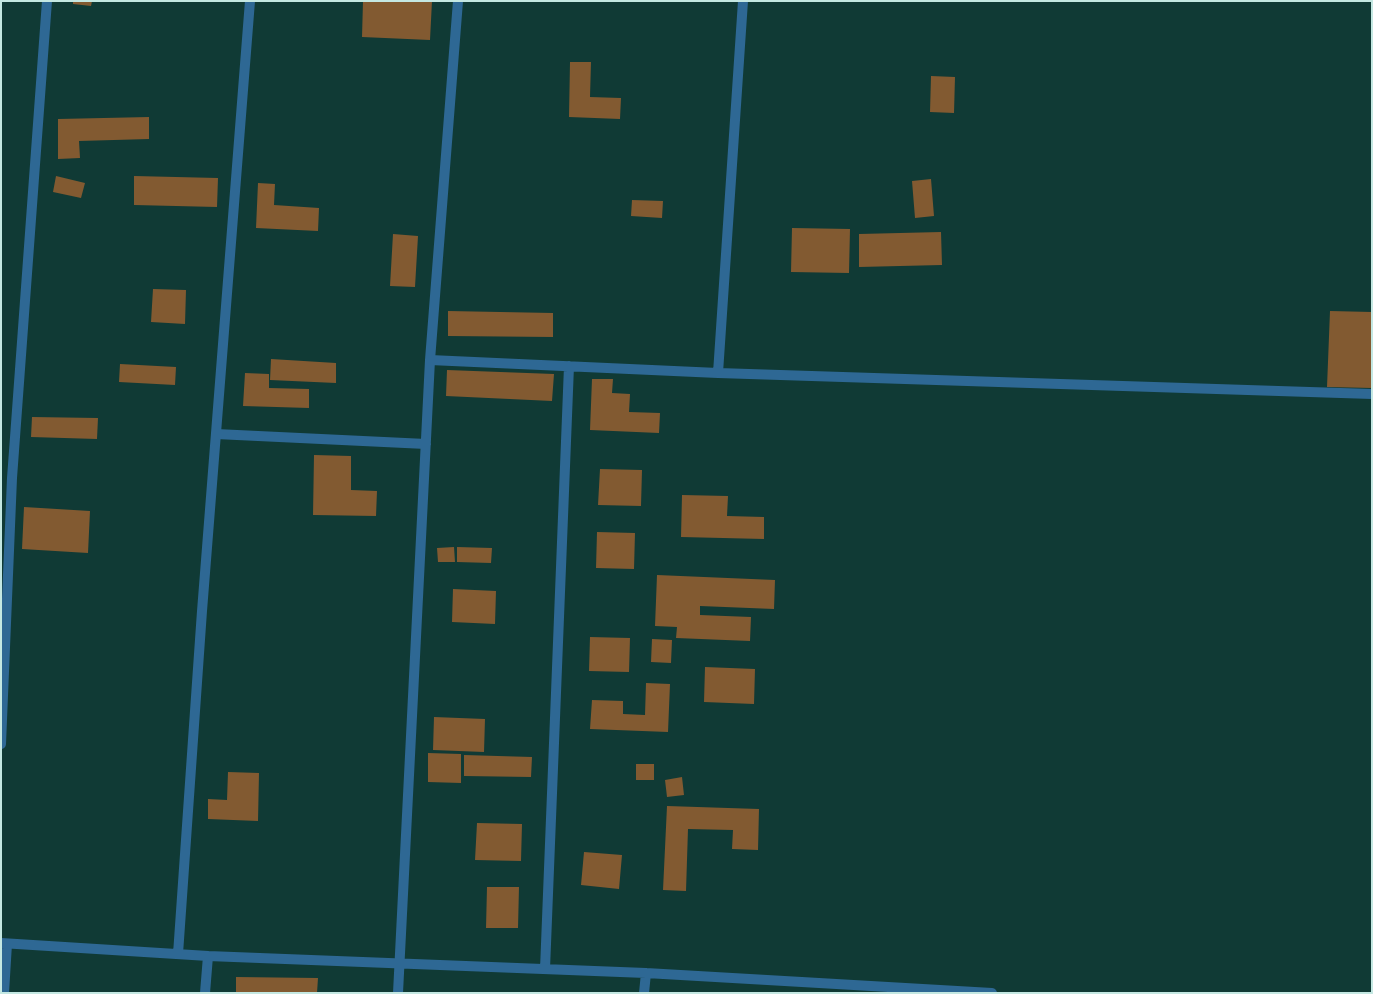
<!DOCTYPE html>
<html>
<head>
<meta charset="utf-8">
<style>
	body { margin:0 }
	#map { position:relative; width:1373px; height:994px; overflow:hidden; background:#103a35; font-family:Spectral,serif }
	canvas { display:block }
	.frame { position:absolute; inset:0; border:2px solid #c4e8e2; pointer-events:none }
</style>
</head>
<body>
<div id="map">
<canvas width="1373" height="994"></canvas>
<div class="frame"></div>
</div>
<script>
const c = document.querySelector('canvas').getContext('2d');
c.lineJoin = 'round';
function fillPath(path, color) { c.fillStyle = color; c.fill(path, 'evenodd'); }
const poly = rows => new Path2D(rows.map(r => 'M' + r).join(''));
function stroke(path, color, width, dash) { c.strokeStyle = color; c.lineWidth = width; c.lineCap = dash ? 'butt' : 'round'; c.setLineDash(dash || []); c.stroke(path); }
const building = poly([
	[73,1,92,1,91,6,73,4],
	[363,1,432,1,430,40,362,37],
	[570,62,591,62,590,97,621,98,620,119,569,117],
	[931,76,955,77,954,113,930,112],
	[149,117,149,139,79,141,80,158,58,159,58,119],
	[56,176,85,183,81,198,53,192],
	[134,176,218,178,217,207,134,205],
	[931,179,934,216,915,218,912,181],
	[258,183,275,184,274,205,319,208,318,231,256,228],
	[632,200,663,201,662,218,631,216],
	[792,228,850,229,849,273,791,272],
	[941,232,942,265,859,267,859,234],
	[393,234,418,236,415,287,390,286],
	[153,289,186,290,185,324,151,322],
	[448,311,553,313,553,337,448,336],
	[1330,311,1372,312,1372,388,1327,387],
	[271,359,336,363,336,383,270,380],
	[120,364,176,367,175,385,119,382],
	[447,370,554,374,552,401,446,396],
	[245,373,269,374,269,388,309,389,309,408,243,406],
	[592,379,613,379,612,393,630,394,629,412,660,413,659,433,590,430],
	[32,417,98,418,97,439,31,437],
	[314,455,351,456,351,490,377,491,376,516,313,515],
	[600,469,642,470,641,506,598,505],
	[682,495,728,496,727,516,764,517,764,539,681,537],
	[24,507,90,511,88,553,22,549],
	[597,532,635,533,634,569,596,568],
	[454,547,455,562,438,562,437,548],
	[457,547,492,548,491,563,457,562],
	[657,575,775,580,774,609,700,606,700,615,751,617,750,641,676,638,677,627,655,626],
	[453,589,496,591,495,624,452,622],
	[590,637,630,638,629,672,589,671],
	[652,639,672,640,671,663,651,662],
	[705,667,755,669,754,704,704,702],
	[646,683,670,684,668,732,590,729,592,700,623,701,623,714,645,715],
	[434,717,485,719,484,752,433,750],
	[428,753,461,754,461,783,428,782],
	[464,755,532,757,531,777,464,776],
	[636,764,654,764,654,780,636,780],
	[228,772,259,773,258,821,208,819,208,799,227,800],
	[682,777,684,795,667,797,665,780],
	[667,806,759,809,758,850,732,849,733,830,688,829,686,891,663,890],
	[477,823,522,824,521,861,475,860],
	[584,852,622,855,619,889,581,885],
	[487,887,519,887,518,928,486,928],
	[236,977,318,978,317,993,236,993]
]);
const street = poly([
	[430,360,718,373,1372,394],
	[718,373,743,1],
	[216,434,426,444],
	[1,744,12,478,47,1],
	[1,943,208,956,646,973,992,993],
	[178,954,202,611,250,1],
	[545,969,569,366],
	[4,993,7,944],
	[205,993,208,956],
	[398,993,430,360,458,1],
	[644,993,646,973]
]);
fillPath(building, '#825a31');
stroke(street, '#2e6894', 10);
</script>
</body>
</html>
